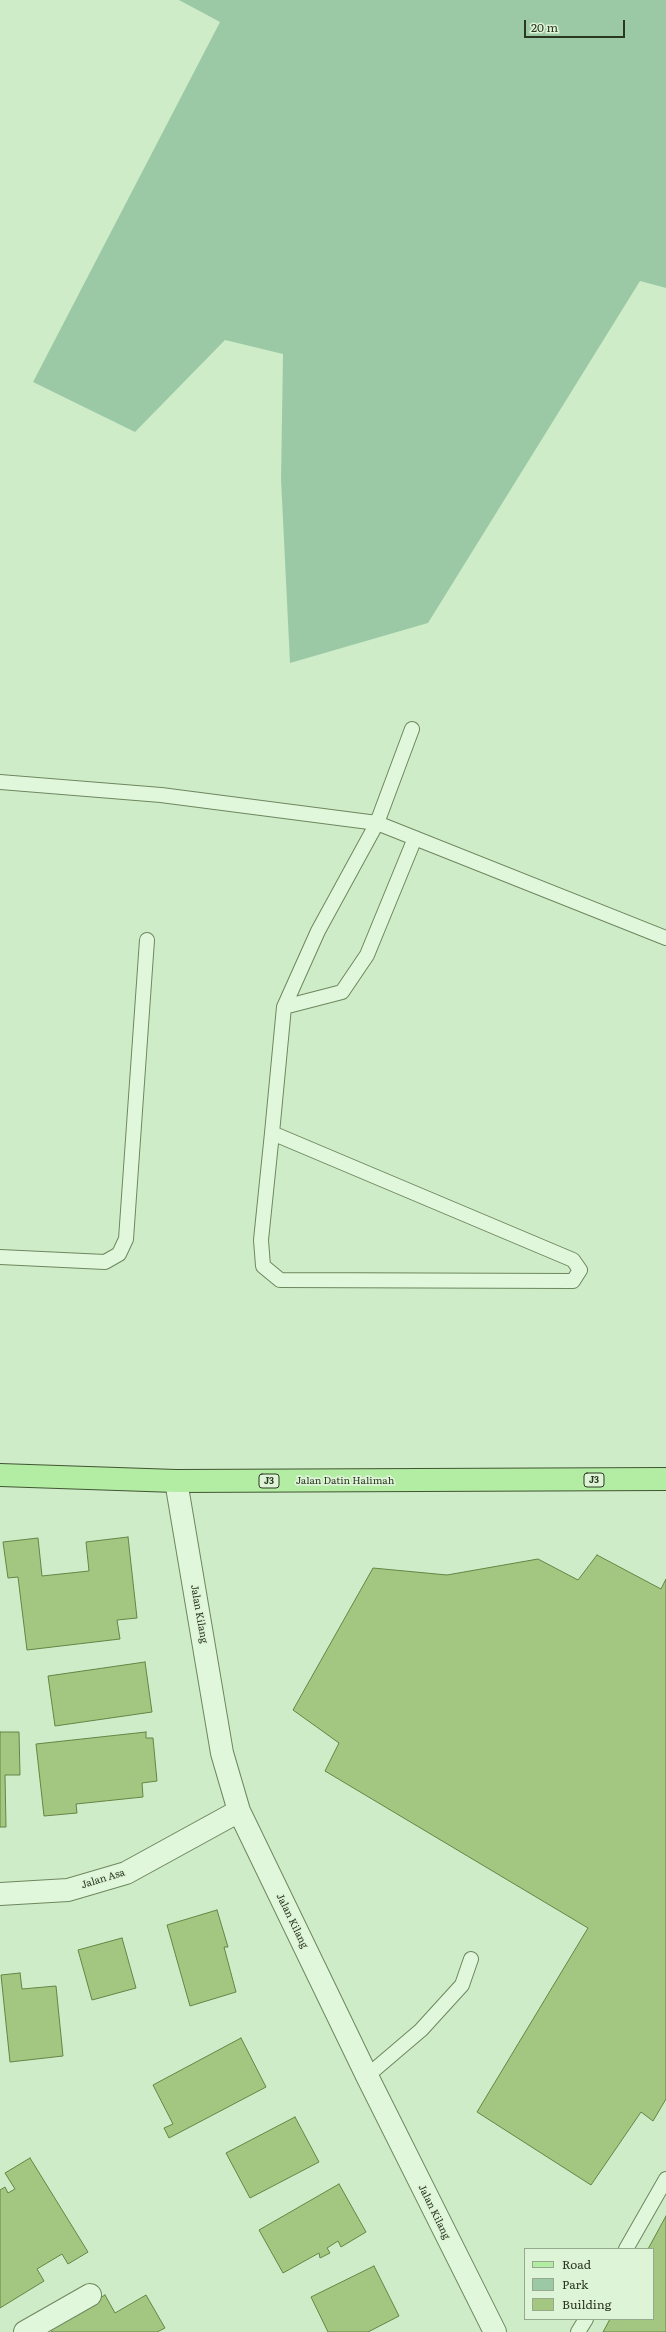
<!DOCTYPE html>
<html>
<head>
<meta charset="utf-8">
<style>
	body { margin:0 }
	#map { position:relative; width:666px; height:2332px; overflow:hidden; background:#cfecc8; font-family:Literata,serif }
	canvas { display:block }
	.legend { position:absolute; left:524px; top:2248px; width:130px; height:72px; box-sizing:border-box; background:#ddf4d7; border:1px solid #96a98e; margin:0; padding:5px 7px; list-style:none; font-size:12px; color:#2b3821 }
	.legend li { display:flex; align-items:center; gap:8px; height:20px }
	.legend b { width:20px; border:1px solid #96a98e }
	.scale { position:absolute; left:524px; top:20px; width:101px; height:18px; box-sizing:border-box; border:2px solid #2b3821; border-top:0; padding-left:5px; font-size:12px; line-height:14px; white-space:nowrap; color:#2b3821; -webkit-text-stroke:3px #ddf4d7; paint-order:stroke }
</style>
</head>
<body>
<div id="map">
<canvas width="666" height="2332"></canvas>
<ul class="legend">
<li><b style="height:5px;background:#b3eca3"></b>Road</li>
<li><b style="height:11px;background:#9cc9a5"></b>Park</li>
<li><b style="height:11px;background:#a3c780"></b>Building</li>
</ul>
<div class="scale">20 m</div>
</div>
<script>
const c = document.querySelector('canvas').getContext('2d');
c.lineJoin = 'round';
function fillPath(path, color) { c.fillStyle = color; c.fill(path, 'evenodd'); }
const poly = rows => new Path2D(rows.map(r => 'M' + r).join(''));
function stroke(path, color, width, dash) { c.strokeStyle = color; c.lineWidth = width; c.lineCap = dash ? 'butt' : 'round'; c.setLineDash(dash || []); c.stroke(path); }
function write(font, color, halo, rows, align = 'center') {
  c.font = font + ' Literata,serif'; c.lineWidth = 3.5; c.setLineDash([]); c.textBaseline = 'middle'; c.strokeStyle = halo; c.fillStyle = color; for (const [text, x, y, turn = 0] of rows) {
    c.save(); c.translate(x, y); c.rotate((+turn || 0) * Math.PI / 180); c.textAlign = isNaN(turn) ? turn : align; if (halo) c.strokeText(text, 0, 0); c.fillText(text, 0, 0); c.restore();
  }
}
const green = poly([
	[179,0,666,0,666,288,640,281,428,623,290,663,281,479,283,354,225,340,135,432,33,382,220,22]
]);
const building = poly([
	[128,1537,137,1618,117,1620,120,1639,27,1650,18,1577,8,1578,3,1542,38,1538,42,1576,89,1571,86,1542,128,1537],
	[597,1555,661,1589,666,1579,666,2099,653,2121,641,2112,591,2185,477,2112,588,1928,325,1771,339,1743,293,1710,373,1568,447,1575,538,1559,578,1580,597,1555],
	[145,1662,152,1712,55,1726,48,1676,145,1662],
	[0,1732,19,1732,20,1775,5,1775,6,1827,0,1827,0,1732],
	[146,1732,146,1738,153,1738,157,1781,142,1783,143,1797,76,1804,77,1813,44,1816,36,1744,146,1732],
	[217,1910,228,1947,224,1947,236,1992,190,2006,167,1925,217,1910],
	[122,1938,136,1988,92,2000,78,1950,122,1938],
	[20,1973,22,1989,56,1986,63,2056,10,2062,1,1975,20,1973],
	[241,2038,266,2087,169,2138,164,2128,173,2124,153,2085,241,2038],
	[295,2117,319,2162,250,2198,226,2153,295,2117],
	[30,2158,88,2252,68,2264,62,2254,37,2269,44,2281,0,2308,0,2190,5,2187,8,2193,15,2189,5,2173,30,2158],
	[339,2184,366,2232,341,2247,338,2241,327,2248,330,2253,320,2258,319,2253,283,2273,259,2230,339,2184],
	[666,2216,666,2332,603,2332,610,2319,653,2319,653,2249,648,2249,666,2216],
	[374,2266,399,2316,368,2332,328,2332,311,2297,374,2266],
	[105,2295,115,2313,146,2295,165,2328,157,2332,52,2332,49,2327,105,2295]
]);
const service = poly([
	[0,782,161,795,377,823,666,938],
	[284,1007,342,992,367,955,415,838],
	[272,1133,573,1260,580,1270,573,1281,280,1280,263,1266,261,1240,272,1133,284,1007,318,931,377,823,412,729],
	[0,1257,105,1262,119,1254,126,1239,147,940],
	[367,2076,421,2030,462,1985,471,1959],
	[626,2249,666,2179],
	[578,2332,586,2319]
]);
const minor = poly([
	[176,1481,222,1753,239,1811,367,2076,495,2332],
	[0,1894,68,1890,126,1873,239,1811],
	[25,2332,90,2295]
]);
const primary = poly([
	[0,1475,176,1481,666,1479]
]);
const shields = [
	[594,1480,20],
	[269,1481,20]
];
const shieldNames = [
	["J3",594,1480],
	["J3",269,1481]
];
const streetNames = [
	["Jalan Datin Halimah",345,1481],
	["Jalan Kilang",199,1614,80],
	["Jalan Asa",103,1879,-17],
	["Jalan Kilang",292,1921,64],
	["Jalan Kilang",434,2212,64]
];
fillPath(green, '#9cc9a5');
fillPath(building, '#a3c780');
stroke(building, '#668445', 1);
stroke(service, '#6d875e', 16);
stroke(minor, '#6d875e', 24);
stroke(primary, '#415532', 24);
stroke(service, '#e1f7db', 14);
stroke(minor, '#e1f7db', 22);
stroke(primary, '#b3eca3', 22);
for (const [x, y, w] of shields) { const box = new Path2D(); box.roundRect(x - w / 2, y - 7, w, 14, 3); c.fillStyle = '#ddf4d7'; c.fill(box); stroke(box, '#2b3821', 1); }
write('bold 9px', '#2b3821', null, shieldNames);
write('10px', '#2b3821', '#ddf4d7', streetNames);
</script>
</body>
</html>
